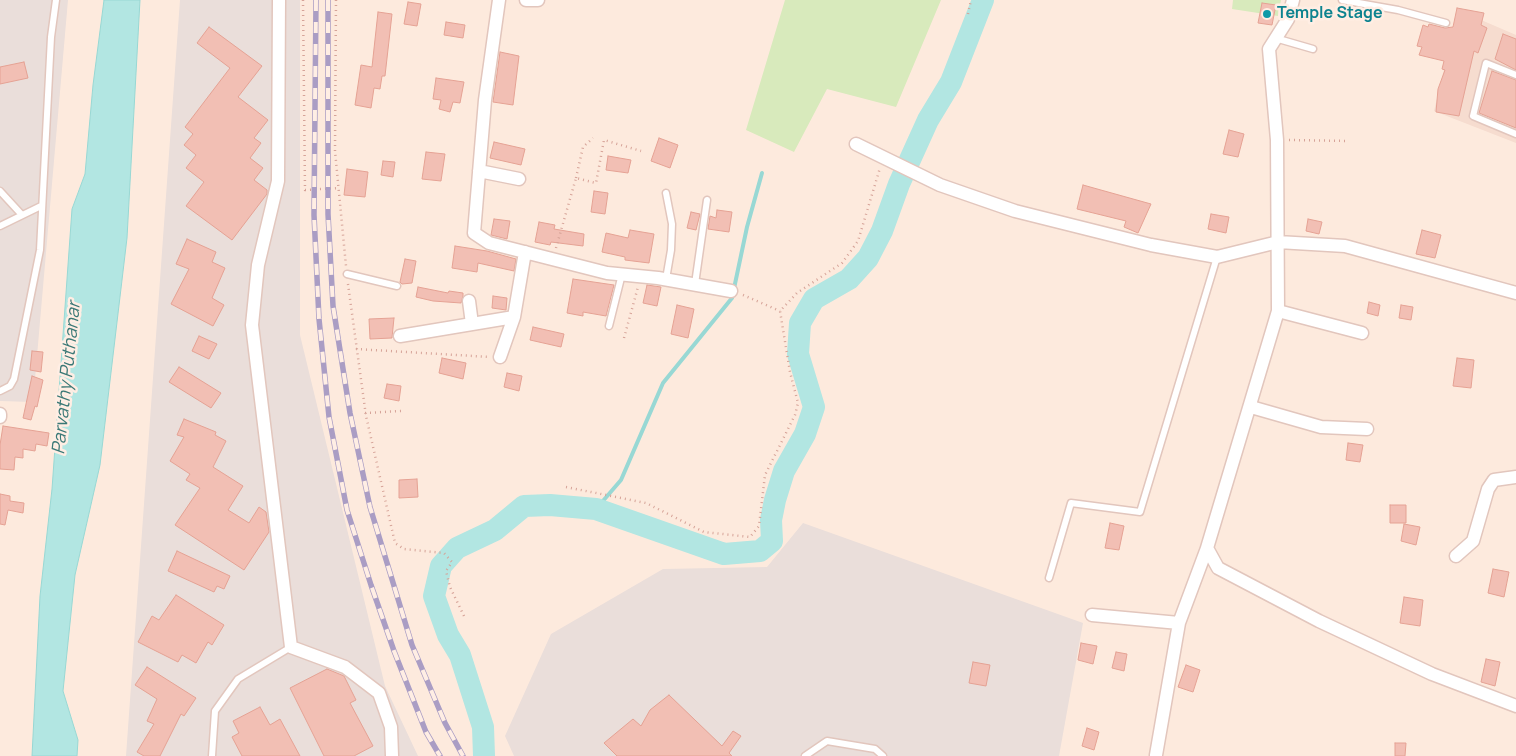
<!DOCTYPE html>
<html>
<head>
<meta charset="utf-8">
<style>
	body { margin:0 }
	canvas { display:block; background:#fdeadd }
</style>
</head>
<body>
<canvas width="1516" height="756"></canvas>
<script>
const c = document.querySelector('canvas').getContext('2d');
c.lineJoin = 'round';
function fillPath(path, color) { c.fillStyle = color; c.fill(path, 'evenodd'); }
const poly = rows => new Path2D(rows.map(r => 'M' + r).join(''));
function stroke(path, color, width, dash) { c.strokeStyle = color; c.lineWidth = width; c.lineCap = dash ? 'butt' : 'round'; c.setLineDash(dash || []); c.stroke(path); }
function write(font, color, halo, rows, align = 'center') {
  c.font = font + ' Manrope,sans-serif'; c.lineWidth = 5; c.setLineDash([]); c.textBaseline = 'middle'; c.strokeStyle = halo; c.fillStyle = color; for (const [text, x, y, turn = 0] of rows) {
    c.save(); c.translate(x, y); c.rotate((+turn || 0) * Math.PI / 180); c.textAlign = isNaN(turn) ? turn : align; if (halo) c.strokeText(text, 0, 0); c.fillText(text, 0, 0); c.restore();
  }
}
const residential = poly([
	[1458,10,1516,35,1516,143,1434,111]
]);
const industrial = poly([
	[0,0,68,0,33,402,0,401],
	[180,0,300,0,300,335,385,686,418,756,126,756],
	[803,523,1083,623,1059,756,514,756,505,736,551,634,663,569,767,567]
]);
const green = poly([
	[785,0,941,0,896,107,827,89,794,152,746,130],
	[1233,0,1281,0,1278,16,1232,9]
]);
const water = poly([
	[104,0,140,0,127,238,100,465,75,575,63,691,78,740,77,756,32,756,40,596,52,489,72,209,85,174,93,85,104,0]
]);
const stream = poly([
	[608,511,596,509,621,480,663,383,732,298,747,227,762,173]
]);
const river = poly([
	[484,756,483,727,460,655,448,635,434,596,441,566,457,548,495,530,524,506,550,505,596,509,724,554,760,551,772,541,771,520,775,500,784,471,805,434,814,407,798,354,800,323,814,299,849,279,868,258,882,231,899,184,928,120,951,82,983,0]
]);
const building = poly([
	[408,2,421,4,417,26,404,24,408,2],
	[1262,3,1276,5,1272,25,1258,23,1262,3],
	[1457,8,1484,13,1481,25,1487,28,1478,53,1474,51,1459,116,1436,112,1438,89,1445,70,1442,69,1444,61,1419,55,1422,47,1417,46,1423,25,1428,27,1429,24,1445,28,1453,27,1457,8],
	[378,12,392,14,385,76,382,76,380,89,374,88,371,108,355,105,361,65,372,67,378,12],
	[446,22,465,25,463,38,444,35,446,22],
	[209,27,262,66,238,97,268,120,254,138,261,143,250,158,263,168,254,180,267,190,267,194,232,240,186,206,204,182,186,168,196,155,184,145,193,134,185,127,230,68,197,43,209,27],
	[1503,34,1516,39,1516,70,1495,59,1503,34],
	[500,52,519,56,513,105,493,102,500,52],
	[24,62,28,78,0,84,0,67,24,62],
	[1492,71,1516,80,1516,128,1479,113,1492,71],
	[436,78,464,82,460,103,453,102,450,112,439,109,441,100,433,99,436,78],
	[1229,130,1244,134,1238,157,1223,154,1229,130],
	[659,138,678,145,670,168,651,161,659,138],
	[494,142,525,149,521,165,490,158,494,142],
	[426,152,445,154,441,181,422,179,426,152],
	[608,156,631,160,628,173,606,170,608,156],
	[383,161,395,162,393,177,381,175,383,161],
	[347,169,368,172,365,197,344,195,347,169],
	[1083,185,1151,204,1138,233,1124,227,1126,221,1077,209,1083,185],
	[594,191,608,193,605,214,591,212,594,191],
	[717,210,732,212,729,232,708,229,710,216,716,218,717,210],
	[691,212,700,214,696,230,687,228,691,212],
	[1211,214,1229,217,1226,233,1208,229,1211,214],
	[494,219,510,221,507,239,491,235,494,219],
	[1308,219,1322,222,1319,234,1306,231,1308,219],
	[539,222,555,225,554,229,584,234,583,246,551,242,550,245,535,242,539,222],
	[630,230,654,234,649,263,625,260,625,257,602,252,606,233,628,238,630,230],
	[1422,230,1441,235,1435,258,1416,254,1422,230],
	[187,239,216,252,212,262,225,268,212,298,224,305,213,326,171,304,189,269,176,264,187,239],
	[455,246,487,251,516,259,514,271,478,263,477,272,452,268,455,246],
	[405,259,416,261,412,283,402,284,400,282,405,259],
	[573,279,614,285,606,316,583,312,583,316,567,313,573,279],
	[647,285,661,287,657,306,643,303,647,285],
	[418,287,448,293,449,291,463,293,463,296,461,303,433,301,416,297,418,287],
	[493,296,507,298,506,310,492,308,493,296],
	[1369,302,1380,305,1378,316,1367,313,1369,302],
	[677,305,694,309,688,338,671,334,677,305],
	[1401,305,1413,307,1411,320,1399,318,1401,305],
	[394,318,392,338,370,339,369,319,394,318],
	[533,327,564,334,561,347,530,340,533,327],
	[199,336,217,344,209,359,192,351,199,336],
	[32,351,43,352,41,372,30,370,32,351],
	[442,358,466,363,463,379,439,373,442,358],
	[1457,358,1474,360,1471,388,1453,386,1457,358],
	[179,367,221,393,211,408,169,382,179,367],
	[507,373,522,376,519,391,504,387,507,373],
	[32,376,43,380,37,407,35,406,31,420,23,418,32,376],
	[387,384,401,386,399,401,384,398,387,384],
	[184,419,216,432,215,435,226,441,213,467,243,486,228,510,249,523,259,507,266,512,269,532,244,570,175,525,200,488,186,480,190,474,170,461,184,437,177,435,184,419],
	[3,426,49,433,47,446,36,444,35,451,23,449,23,458,15,457,14,470,0,469,0,445,3,426],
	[1348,443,1363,445,1360,462,1346,460,1348,443],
	[417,479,418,497,399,498,399,480,417,479],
	[0,494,10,496,10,501,24,503,23,513,8,510,5,525,0,524,0,494],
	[1390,505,1406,505,1406,523,1390,523,1390,505],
	[1110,523,1124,526,1119,550,1105,548,1110,523],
	[1404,524,1420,527,1416,545,1401,541,1404,524],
	[177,551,230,576,224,589,217,586,214,592,168,571,177,551],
	[1493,569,1509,572,1504,597,1488,593,1493,569],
	[176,595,224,625,212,645,208,642,196,663,182,655,178,662,138,642,152,616,159,620,176,595],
	[1404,597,1423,600,1420,626,1400,623,1404,597],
	[1081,643,1097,646,1093,664,1078,660,1081,643],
	[1116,652,1127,654,1124,671,1112,668,1116,652],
	[1486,659,1500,662,1495,686,1481,682,1486,659],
	[973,662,990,665,986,686,969,683,973,662],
	[1186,665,1200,670,1193,692,1178,687,1186,665],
	[147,667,196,698,184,716,181,714,160,756,144,756,137,752,154,724,147,721,157,699,135,685,147,667],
	[327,669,344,676,356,700,350,703,373,746,354,756,324,756,290,688,327,669],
	[669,695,722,746,733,731,741,736,729,753,732,756,617,756,604,743,633,719,641,726,650,710,669,695],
	[260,707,270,725,280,719,300,756,242,756,232,737,239,733,233,721,260,707],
	[1087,728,1099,732,1094,750,1082,746,1087,728],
	[1395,743,1406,743,1405,756,1395,756,1395,743]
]);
const path = poly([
	[303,0,305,190,339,188],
	[336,0,335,151,346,266],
	[968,14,971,0],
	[1289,140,1349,141],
	[576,178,583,147,593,138],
	[556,248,576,178,596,183,604,140,641,151],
	[348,284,366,416,395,543,404,549,444,553,452,562,446,571,450,587,464,616],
	[743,295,780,311],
	[624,338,638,287],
	[356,349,490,357],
	[365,413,401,411],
	[566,487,646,503,704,532,750,537,759,526,765,475,795,415,798,403,790,372,780,311,797,293,842,263,858,241,880,168]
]);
const lane = poly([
	[1342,0,1398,10,1446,23],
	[1275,38,1313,49],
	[1516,75,1486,63,1473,116,1516,134],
	[0,191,22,215],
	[666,193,672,224,671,250,666,279],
	[0,226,41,206],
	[347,274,397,286],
	[695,284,707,200],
	[609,326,622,274],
	[0,391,10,386,14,379,40,250,51,37,56,0],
	[1049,578,1071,503,1140,512,1217,257],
	[212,756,215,711,238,679,291,647],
	[805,756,827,741,875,749,883,756]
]);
const street = poly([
	[279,0,278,181,258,265,252,325,291,647,345,667,379,693,391,727,392,756],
	[499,0,485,100,474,233,489,243,607,273,658,278,731,291],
	[526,0,538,0],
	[1293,0,1288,19,1269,49,1277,140,1278,311,1207,548,1218,568,1319,621,1432,674,1516,706],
	[856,144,940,185,1015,211,1151,245,1217,257,1278,242,1345,246,1516,293],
	[479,171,519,179],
	[469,301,472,324],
	[1278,311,1362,333],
	[400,336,514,317],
	[500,357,514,317,525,252],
	[1251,407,1321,427,1367,429],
	[0,414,0,417],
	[1456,556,1473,541,1488,489,1494,480,1516,477],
	[1092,615,1179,623],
	[1156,755,1179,623,1207,548]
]);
const rail = poly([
	[316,0,314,215,319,319,329,417,347,510,371,585,394,651,426,732,440,756],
	[328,0,328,214,333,306,350,413,370,507,412,645,445,723,463,756]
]);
const markers = [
	[1267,14,5,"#0f9aa8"]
];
const cultureNames = [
	["Temple Stage",1277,14]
];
const waterNames = [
	["Parvathy Puthanar",67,378,-84]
];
fillPath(residential, '#f6dccf');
fillPath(industrial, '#eadeda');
fillPath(green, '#d8eabc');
fillPath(water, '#b2e6e2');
stroke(water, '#98d8d4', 1);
stroke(stream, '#98d8d4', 4);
stroke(river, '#b2e6e2', 22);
fillPath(building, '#f2bfb4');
stroke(building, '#e5a294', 1);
stroke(lane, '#e2c6bd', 9);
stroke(street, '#e2c6bd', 15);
stroke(path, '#d6a398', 2.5, [1, 4]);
stroke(lane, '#fff', 6);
stroke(street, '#fff', 12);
stroke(rail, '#aa9dc4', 5.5);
stroke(rail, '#ffeee4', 4, [11]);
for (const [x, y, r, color] of markers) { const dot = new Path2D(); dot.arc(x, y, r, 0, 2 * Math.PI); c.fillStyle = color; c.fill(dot); stroke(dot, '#ffeee4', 2); }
write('bold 16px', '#0d838f', '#ffeee4', cultureNames, 'left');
write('italic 18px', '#3a7876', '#ffeee4', waterNames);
</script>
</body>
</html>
